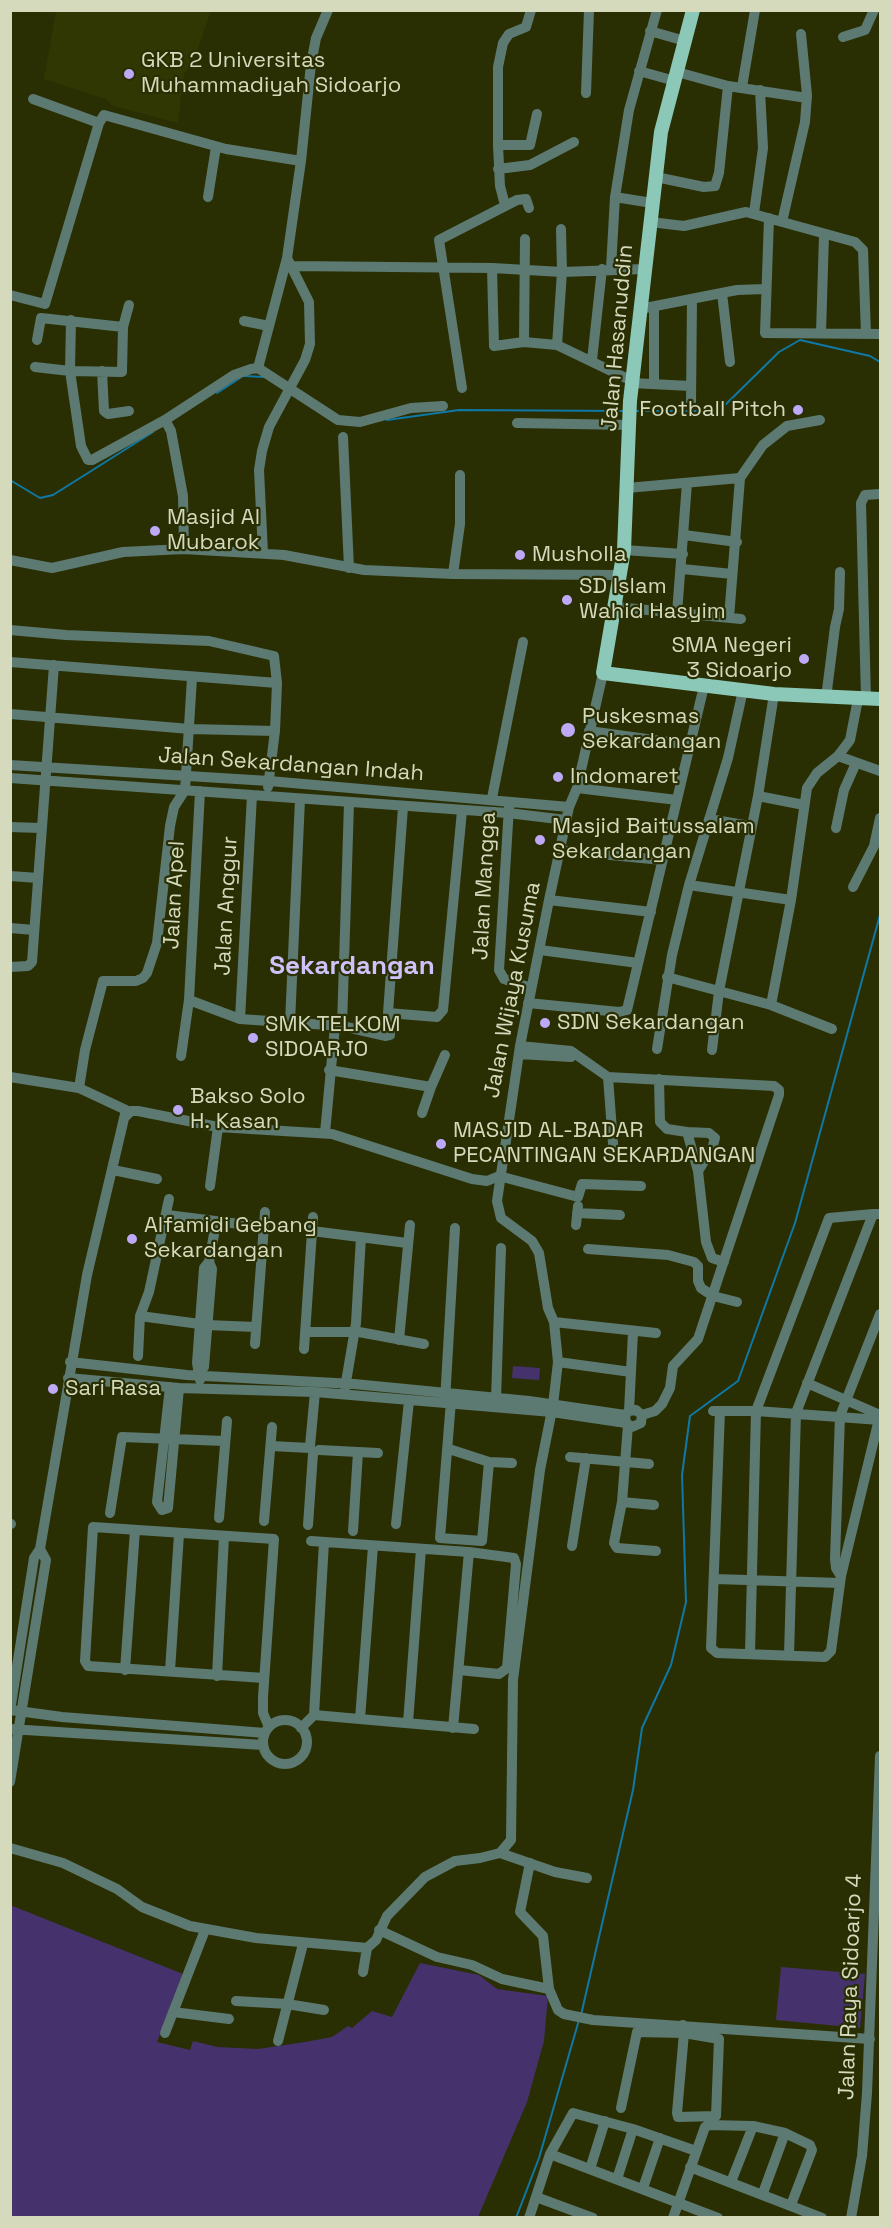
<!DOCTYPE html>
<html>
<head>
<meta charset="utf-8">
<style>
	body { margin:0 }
	#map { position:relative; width:891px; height:2228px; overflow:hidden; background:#2a2f03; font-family:"Space Grotesk",sans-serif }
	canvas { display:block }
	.frame { position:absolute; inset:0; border:12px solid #d5dabd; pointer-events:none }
</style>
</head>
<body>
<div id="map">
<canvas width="891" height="2228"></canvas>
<div class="frame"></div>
</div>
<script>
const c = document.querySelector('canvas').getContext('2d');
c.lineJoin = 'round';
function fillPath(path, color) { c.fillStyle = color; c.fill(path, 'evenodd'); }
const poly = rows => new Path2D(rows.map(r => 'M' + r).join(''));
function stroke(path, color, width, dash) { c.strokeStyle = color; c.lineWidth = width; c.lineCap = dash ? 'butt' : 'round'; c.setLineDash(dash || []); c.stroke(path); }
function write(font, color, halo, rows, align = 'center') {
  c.font = font + ' "Space Grotesk",sans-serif'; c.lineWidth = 4.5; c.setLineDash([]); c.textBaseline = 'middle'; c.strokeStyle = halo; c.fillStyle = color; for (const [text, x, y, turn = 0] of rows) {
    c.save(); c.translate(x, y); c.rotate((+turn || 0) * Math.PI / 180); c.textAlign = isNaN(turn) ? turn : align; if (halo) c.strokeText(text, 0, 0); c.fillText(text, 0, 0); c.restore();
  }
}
const built = poly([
	[56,11,211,11,192,65,184,74,178,123,113,106,106,99,44,79]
]);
const green = poly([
	[513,1366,540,1368,539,1380,512,1378],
	[10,1905,183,1974,157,2042,190,2050,193,2041,217,2047,258,2049,305,2042,332,2037,348,2026,352,2028,372,2011,392,2017,420,1963,479,1975,497,1989,548,1996,544,2041,527,2102,478,2217,11,2217],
	[781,1967,865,1974,860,2028,776,2020]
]);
const stream = poly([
	[245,376,263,377],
	[217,393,240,378],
	[635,411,719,411,779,352,800,340,870,356,880,362],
	[387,420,459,410,624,411],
	[10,480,40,498,53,495,153,432],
	[581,2015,633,1790,642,1728,671,1665,686,1602,682,1475,690,1416,738,1381,795,1223,880,915],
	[516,2218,539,2158,579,2020]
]);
const minor = poly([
	[531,10,526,27,509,34,503,43,498,67,498,145,530,145,537,114],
	[650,31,685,41],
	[843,37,865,30,874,10],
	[639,71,675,81],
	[677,72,728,86,807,98],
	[742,87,755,10],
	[586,93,589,10],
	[33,99,99,123],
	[498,145,500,186,505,205],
	[498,169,530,165,574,142],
	[656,177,704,187,715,186,719,173,728,86],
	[208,197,216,147],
	[615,197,652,203],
	[754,213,763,148,760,90],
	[769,218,765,333,880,334],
	[650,222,684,226,746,212,855,242,863,250,866,334],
	[782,222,805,122,807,95,801,34],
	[293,266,492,268],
	[611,268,615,197,629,110,657,10],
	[722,293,730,362],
	[10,295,45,304,99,123,104,115,226,149,301,161],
	[640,309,737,290,765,289],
	[244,321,269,326],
	[123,327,129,305],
	[821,333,824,235],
	[37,340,41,318,123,327,122,372,70,371,81,446,88,460,92,460,165,420,234,375,251,369,258,368,338,420,360,422,411,408,443,406],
	[524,342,525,239],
	[557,345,562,272,561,229],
	[592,360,602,269],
	[35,367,70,371,71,320],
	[258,368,287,258,301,161,311,64,316,38,328,10],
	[102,371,104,411,108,414,129,411],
	[632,381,557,345,524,342,494,346,492,268,562,272,644,269],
	[632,383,690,386],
	[654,384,654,307],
	[462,388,439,240,517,200,526,199,529,208],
	[691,403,692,299],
	[165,420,171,431,183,496,184,549],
	[517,423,630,425],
	[343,437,349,568],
	[627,488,740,478],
	[684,535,737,542],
	[624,550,683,554],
	[263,553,259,470,262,451,269,427,305,360,310,344,309,302,287,258],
	[10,560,52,568,123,552,184,549,284,555,364,570,453,574,619,575],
	[682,569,732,574],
	[453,574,460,524,460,475],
	[616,607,741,619],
	[677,613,687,483],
	[729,618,740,478,763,445,787,426,820,420],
	[10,630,66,635,209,641,274,656,277,683],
	[10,662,277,683,275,731,268,787],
	[826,698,835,627,839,609,840,572],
	[866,699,861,503,865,495,880,494],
	[10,714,190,729,275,731],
	[589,731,690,745],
	[838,756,880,771],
	[10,765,269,781,569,807],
	[10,778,508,813,566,820],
	[577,788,677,800],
	[758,796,804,805],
	[492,798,523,642],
	[509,807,499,970,504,979,531,988],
	[709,819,750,826],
	[10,827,40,828],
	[836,828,844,790,856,763],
	[559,850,662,860],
	[10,876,38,878],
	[689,885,791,900],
	[853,887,874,846,880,818],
	[549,900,651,912],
	[10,928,34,930],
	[540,950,638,963],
	[10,967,28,966,32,962,54,665],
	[667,977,771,1005,832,1029],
	[189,1000,240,1019,342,1026,386,1036,390,1035,388,1013,403,807],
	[528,1003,619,1012,627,1010,704,686],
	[771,1005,791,900,807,788,817,773,838,756,850,740,858,699],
	[388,1013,437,1017,443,1010,462,811],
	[240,1019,252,795],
	[290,1023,300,799],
	[342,1026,349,803],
	[520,1046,571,1051,608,1077,774,1086,779,1090,779,1095,698,1339,673,1366,670,1388,662,1404,655,1411,642,1415],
	[657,1049,672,955,689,885,728,758,743,690],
	[712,1050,719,991,758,796,774,694],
	[519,1054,571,1057],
	[181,1056,189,1000,200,791],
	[329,1070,431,1087,422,1113],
	[10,1077,79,1088,126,1110,87,1275,40,1549,34,1558,10,1711],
	[608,1077,614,1157],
	[659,1079,660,1122,667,1129,687,1132,698,1171,706,1242,712,1258,724,1262],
	[431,1087,445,1055],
	[79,1088,85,1050,103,981,136,981,143,978,147,973,157,943,170,826,174,807,185,790,192,678],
	[125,1117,131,1111,138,1111,218,1127,332,1134,472,1179,487,1181,499,1176,578,1197,582,1184,641,1186],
	[687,1132,709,1133,715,1138,712,1149,698,1171],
	[325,1133,335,1026],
	[113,1170,157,1179],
	[210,1186,218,1127],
	[577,1213,620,1215],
	[167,1215,264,1227],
	[576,1225,578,1206],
	[312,1231,407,1243],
	[588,1249,668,1255,694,1262,698,1266,698,1281,701,1288,713,1296,737,1302],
	[140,1316,207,1325,255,1327],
	[554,1322,656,1333],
	[305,1332,359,1332,424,1344],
	[399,1340,410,1225],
	[255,1344,265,1212],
	[304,1349,313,1217],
	[138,1356,140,1316,149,1292,169,1199],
	[70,1362,187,1375,354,1384,529,1401,625,1415,629,1411,636,1410,642,1415,641,1423,632,1427,626,1423,625,1415],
	[558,1362,631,1372],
	[200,1370,204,1367,212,1269,209,1262],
	[68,1378,179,1388,315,1392,552,1412,626,1423],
	[200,1380,197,1363,204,1268,209,1262,216,1223],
	[807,1383,880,1415],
	[170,1387,157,1502,162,1510,168,1508,179,1388],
	[345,1388,356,1323,361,1237],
	[496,1399,501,1248],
	[445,1401,455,1228],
	[451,1401,440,1538,482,1541,489,1462],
	[629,1411,633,1332],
	[713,1411,756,1411,880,1420],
	[720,1411,711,1648,717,1653,825,1657,831,1651,841,1576,880,1415],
	[628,1425,622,1502,614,1543,617,1548,656,1551],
	[271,1446,310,1448],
	[310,1446,315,1392],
	[449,1449,489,1462,512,1463],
	[319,1450,378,1453],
	[570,1457,649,1464],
	[622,1502,654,1505],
	[110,1513,122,1437,224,1441],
	[219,1518,227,1421],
	[264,1521,272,1427],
	[10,1524,11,1524],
	[396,1524,409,1401],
	[308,1525,313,1454],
	[353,1531,358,1452],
	[311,1541,469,1552,514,1558,516,1564,507,1668,499,1674,459,1670],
	[572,1546,586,1458],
	[841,1576,836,1568,835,1559,840,1416,880,1314],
	[715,1579,840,1583],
	[750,1654,756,1411,829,1218,873,1214],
	[789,1655,796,1413,873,1214,879,1214],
	[125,1670,135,1530],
	[170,1671,179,1534],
	[217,1676,224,1536],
	[264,1678,88,1666,85,1661,93,1527,274,1539,263,1697,263,1713,269,1727],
	[11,1710,62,1717,265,1733],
	[314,1715,474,1729],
	[360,1719,373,1546],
	'263 1742a22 22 0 1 1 44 0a22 22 0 1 1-44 0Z',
	[408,1723,421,1549],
	[301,1728,314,1715,324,1542],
	[453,1728,469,1552],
	[10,1729,263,1745],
	[10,1782,46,1560,40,1549],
	[10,1848,63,1863,117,1889,142,1907,190,1926,256,1938,367,1948,376,1940,387,1916,425,1877,455,1861,480,1858,500,1853,511,1840,513,1680,540,1470,553,1405,558,1362,554,1322,548,1308,539,1253,532,1241,501,1218,497,1201,520,1046,549,900,569,807,577,788,603,673],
	[500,1853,555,1872,587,1878],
	[530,1863,520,1912,543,1936,549,1989,558,2010,564,2014,593,2020,870,2039],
	[379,1930,437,1957,472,1965,502,1979,549,1989],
	[363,1972,367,1948],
	[236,2001,287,2004,324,2010],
	[173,2012,229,2019],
	[165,2033,205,1930],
	[278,2041,303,1944],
	[621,2108,637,2032,684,2033,719,2039,716,2116,678,2117,677,2113,684,2033,683,2025],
	[550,2154,718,2218],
	[690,2167,822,2218],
	[590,2169,605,2121],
	[617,2179,633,2129],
	[731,2182,753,2126],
	[643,2188,660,2138],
	[763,2193,785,2133],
	[536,2197,593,2218],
	[529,2218,550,2154,573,2113,633,2129,696,2151],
	[673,2218,705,2127,709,2125,753,2126,785,2133,810,2145,812,2150,791,2205],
	[851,2218,862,2156,867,2093,880,1756]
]);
const major = poly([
	[693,10,661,132,630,401,624,550,603,673,774,694,880,699]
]);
const markers = [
	[129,74,6,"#bda9f5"],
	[798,410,6,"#bda9f5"],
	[155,531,6,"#bda9f5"],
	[520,555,6,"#bda9f5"],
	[567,600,6,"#bda9f5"],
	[804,659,6,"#bda9f5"],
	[568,730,8,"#bda9f5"],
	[558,777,6,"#bda9f5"],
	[540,840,6,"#bda9f5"],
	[545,1023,6,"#bda9f5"],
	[253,1038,6,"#bda9f5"],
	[178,1110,6,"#bda9f5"],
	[441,1144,6,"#bda9f5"],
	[132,1239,6,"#bda9f5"],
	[53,1389,6,"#bda9f5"]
];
const poiNames = [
	["GKB 2 Universitas",141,61],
	["Muhammadiyah Sidoarjo",141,86],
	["Football Pitch",786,410,"right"],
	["Masjid Al",167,518],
	["Mubarok",167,543],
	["Musholla",532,555],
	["SD Islam",579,587],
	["Wahid Hasyim",579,612],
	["SMA Negeri",792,646,"right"],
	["3 Sidoarjo",792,671,"right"],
	["Puskesmas",582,717],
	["Sekardangan",582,742],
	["Indomaret",570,777],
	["Masjid Baitussalam",552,827],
	["Sekardangan",552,852],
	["SDN Sekardangan",557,1023],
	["SMK TELKOM",265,1025],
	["SIDOARJO",265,1050],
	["Bakso Solo",190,1097],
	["H. Kasan",190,1122],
	["MASJID AL-BADAR",453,1131],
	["PECANTINGAN SEKARDANGAN",453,1156],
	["Alfamidi Gebang",144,1226],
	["Sekardangan",144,1251],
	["Sari Rasa",65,1389]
];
const streetNames = [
	["Jalan Hasanuddin",618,338,-85],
	["Jalan Sekardangan Indah",291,765,4],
	["Jalan Mangga",485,886,-87],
	["Jalan Apel",175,895,-87],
	["Jalan Anggur",227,906,-87],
	["Jalan Wijaya Kusuma",513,990,-79],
	["Jalan Raya Sidoarjo 4",851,1987,-88]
];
const quarterNames = [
	["Sekardangan",352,967]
];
fillPath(built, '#313702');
fillPath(green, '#45326c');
stroke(stream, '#0f78a7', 2);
stroke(minor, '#5d7a72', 10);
stroke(major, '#8bc8b8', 14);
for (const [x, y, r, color] of markers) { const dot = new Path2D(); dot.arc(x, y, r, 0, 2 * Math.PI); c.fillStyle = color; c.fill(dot); stroke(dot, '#2a2f03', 2); }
write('22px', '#d5dabd', '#2a2f03', poiNames, 'left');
write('22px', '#d5dabd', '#2a2f03', streetNames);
write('bold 26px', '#cfc1fa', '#2a2f03', quarterNames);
</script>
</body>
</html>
